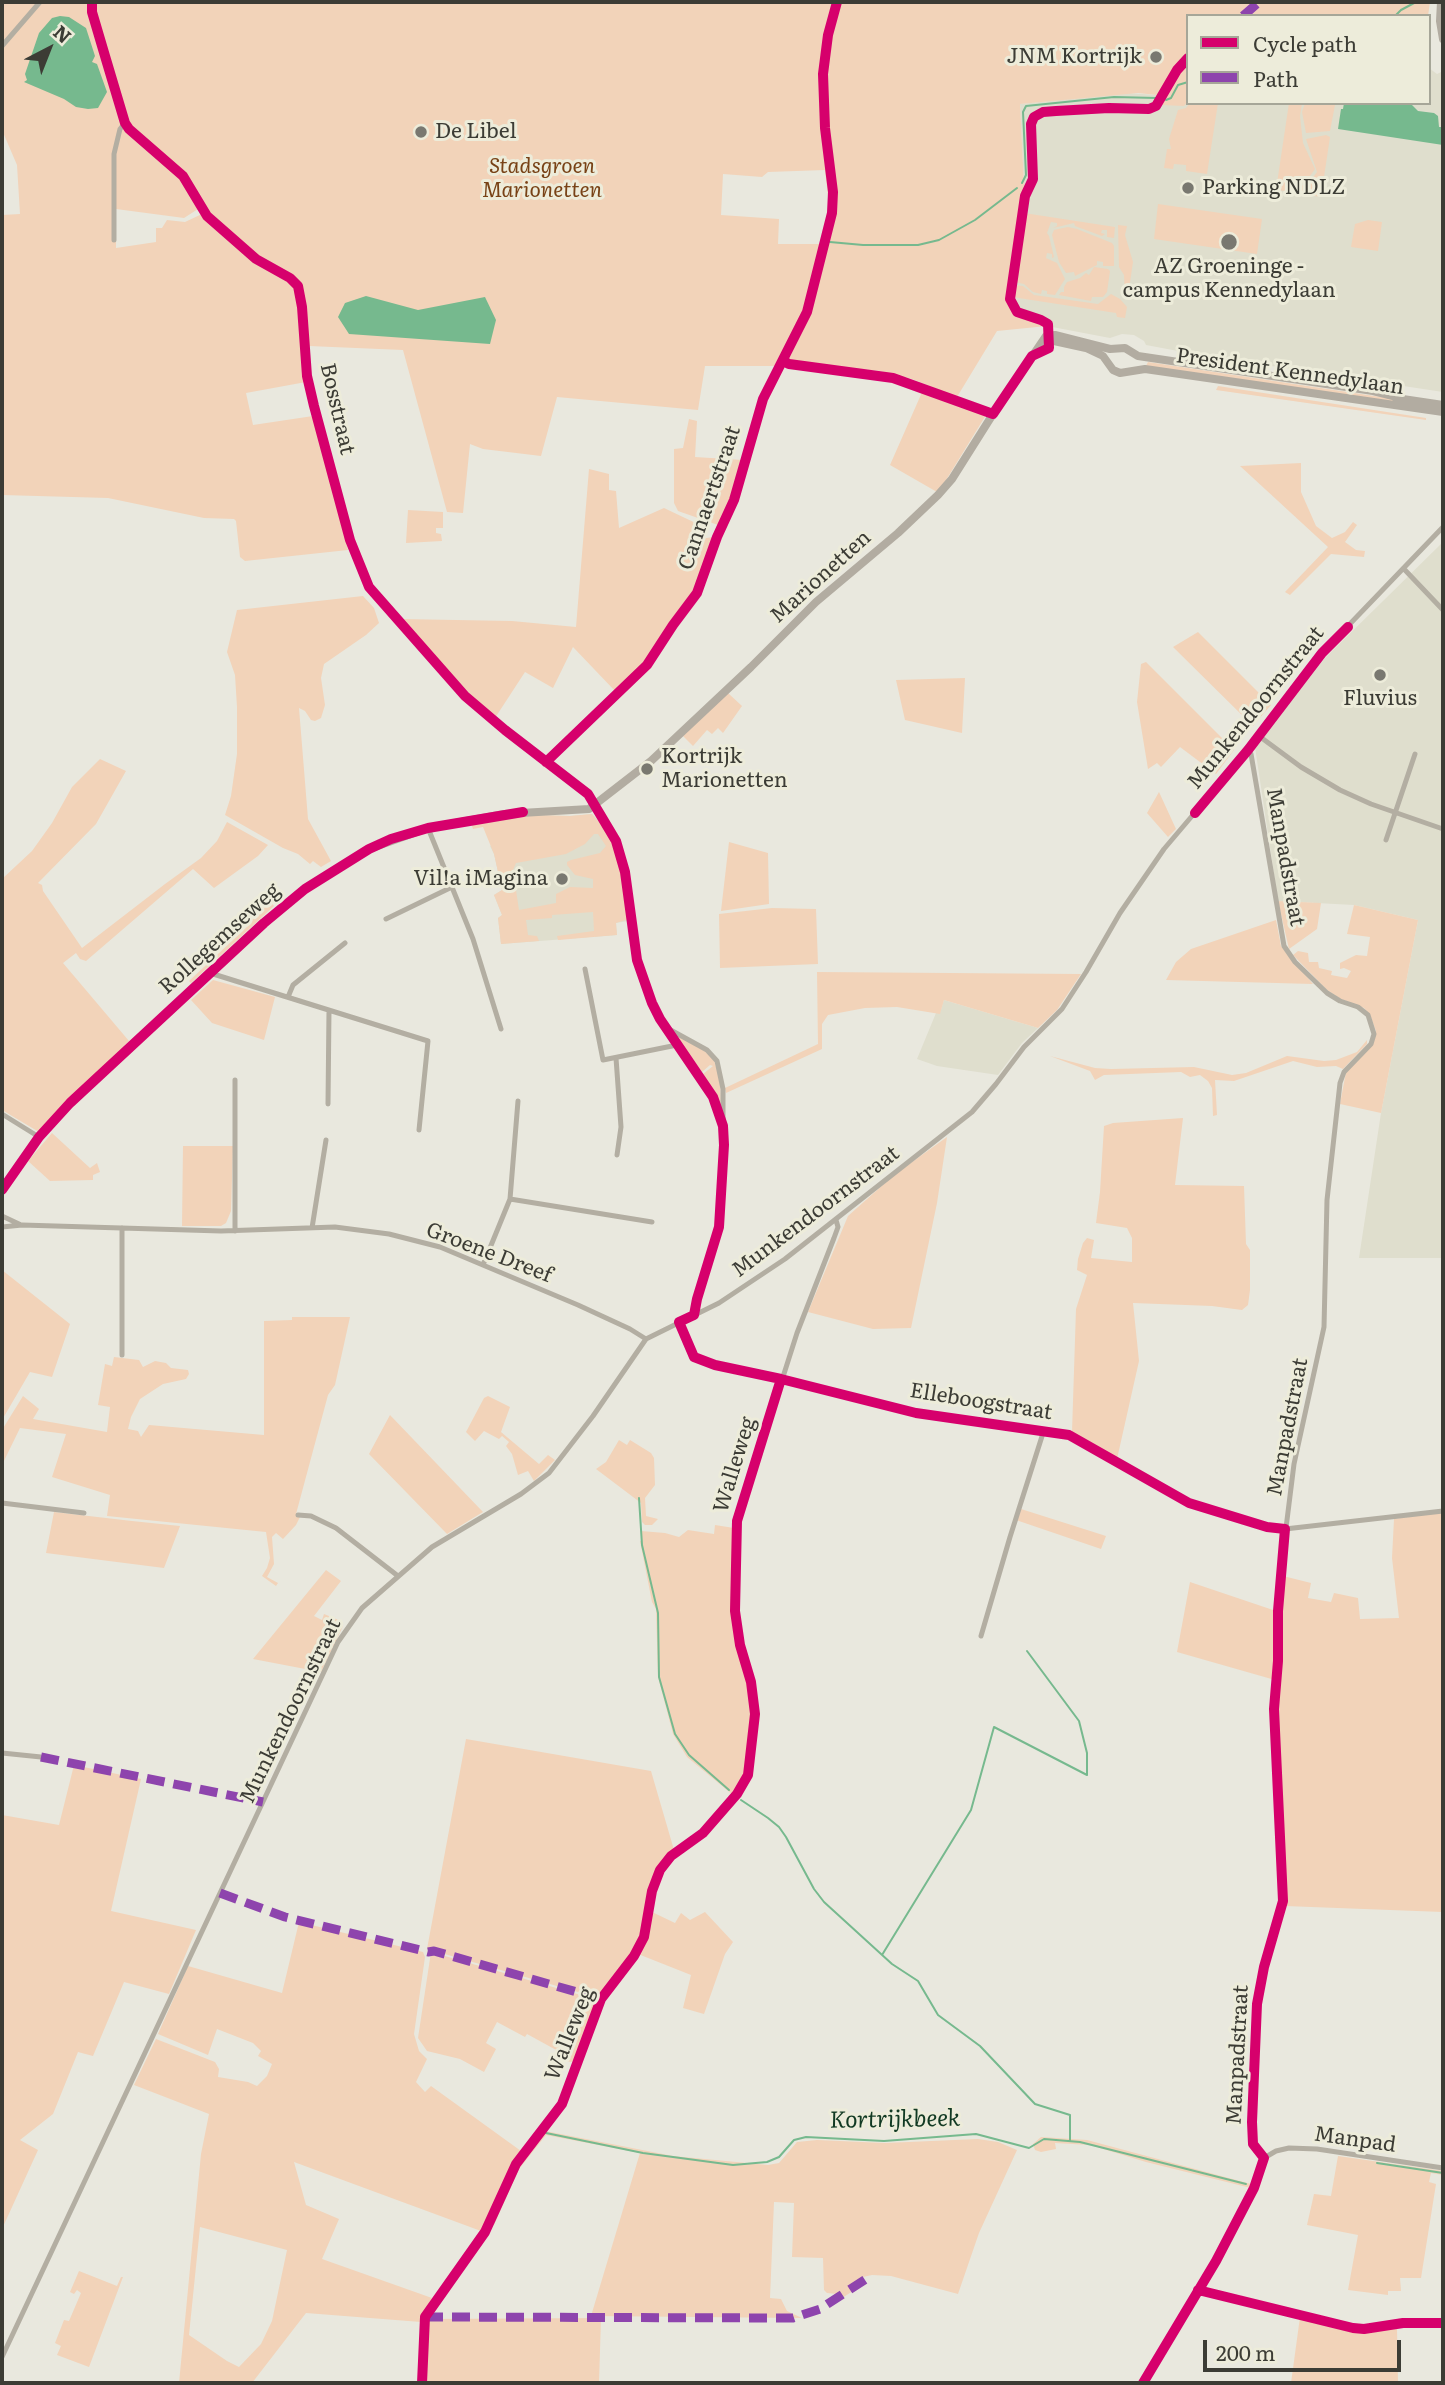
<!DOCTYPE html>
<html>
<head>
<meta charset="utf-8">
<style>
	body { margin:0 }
	#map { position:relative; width:1445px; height:2385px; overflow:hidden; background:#e9e8de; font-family:Literata,serif }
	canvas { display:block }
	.frame { position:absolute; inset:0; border:4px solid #3c3c35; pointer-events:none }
	.legend { position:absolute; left:1186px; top:14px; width:245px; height:91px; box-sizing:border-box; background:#edecda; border:2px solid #a6a698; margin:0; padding:9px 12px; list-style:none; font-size:21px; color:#3c3c35 }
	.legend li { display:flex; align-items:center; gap:14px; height:35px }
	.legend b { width:35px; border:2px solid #a6a698 }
	.north { position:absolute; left:14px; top:14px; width:70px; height:70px; -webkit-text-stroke:5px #edecda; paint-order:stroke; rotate:42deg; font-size:19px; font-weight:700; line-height:28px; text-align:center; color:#3c3c35 }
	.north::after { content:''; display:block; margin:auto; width:24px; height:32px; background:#3c3c35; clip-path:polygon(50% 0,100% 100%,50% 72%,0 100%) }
	.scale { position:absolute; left:1203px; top:2340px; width:198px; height:32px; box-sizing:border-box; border:4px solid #3c3c35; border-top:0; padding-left:9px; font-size:21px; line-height:24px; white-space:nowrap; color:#3c3c35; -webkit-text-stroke:5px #edecda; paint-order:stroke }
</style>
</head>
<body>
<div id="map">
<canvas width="1445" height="2385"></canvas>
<div class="frame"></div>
<ul class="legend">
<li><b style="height:9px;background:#d6006c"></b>Cycle path</li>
<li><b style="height:9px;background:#8e44ad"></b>Path</li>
</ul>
<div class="north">N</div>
<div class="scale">200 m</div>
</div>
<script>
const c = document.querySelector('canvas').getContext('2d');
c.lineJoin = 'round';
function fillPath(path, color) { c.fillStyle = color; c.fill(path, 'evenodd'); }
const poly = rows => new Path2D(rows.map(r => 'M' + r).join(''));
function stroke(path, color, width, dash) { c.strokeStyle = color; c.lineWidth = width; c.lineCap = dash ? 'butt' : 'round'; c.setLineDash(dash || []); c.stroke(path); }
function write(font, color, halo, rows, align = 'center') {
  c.font = font + ' Literata,serif'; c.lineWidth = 6; c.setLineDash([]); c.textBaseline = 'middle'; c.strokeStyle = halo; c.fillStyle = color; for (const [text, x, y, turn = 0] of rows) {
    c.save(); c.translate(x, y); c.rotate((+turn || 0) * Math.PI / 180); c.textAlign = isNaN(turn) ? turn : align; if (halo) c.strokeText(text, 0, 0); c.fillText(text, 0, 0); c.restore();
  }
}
const built = poly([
	[1429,68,1437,74,1443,71,1443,392,1205,356,1146,345,1144,341,1134,335,1122,334,1110,338,1047,326,1016,313,1010,307,1007,300,1024,184,1020,104,1128,93,1157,95,1188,83,1188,103,1429,103],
	[1443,542,1443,1258,1359,1258,1381,1113,1418,920,1354,905,1278,901,1255,747,1324,659],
	[592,814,600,822,628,921,616,923,617,935,501,944,498,918,502,915,494,895,502,890,494,854,490,846,536,815,570,816],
	[944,1000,1038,1028,1022,1043,998,1075,937,1066,917,1059,936,1013,940,1013]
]);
const green = poly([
	[2,2,1430,2,1428,16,1188,16,1188,101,1184,106,1161,105,1162,100,1157,95,1138,93,1020,104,1024,185,1007,300,1016,313,1041,322,1047,326,997,331,957,397,912,379,880,371,794,363,773,366,705,366,698,410,557,397,541,456,483,449,470,444,463,513,447,512,403,350,309,346,303,350,306,382,246,393,253,425,313,416,348,550,245,561,240,557,236,521,234,519,204,518,108,498,2,495,2,215,20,214,17,165,2,130],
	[825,170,829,205,821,244,778,244,779,219,721,215,723,174,762,177,768,172],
	[116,209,184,218,198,209,202,214,185,222,167,220,162,228,156,228,156,242,116,248],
	[1190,103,1218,103,1207,174,1186,171,1186,165,1174,164,1173,169,1164,168,1167,149,1171,149,1169,139,1178,110,1186,108],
	[1289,103,1302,103,1300,116,1303,143,1315,169,1305,183,1290,183,1286,191,1276,190],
	[1305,103,1335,105,1330,131,1306,133,1302,112],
	[1326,135,1330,137,1321,197,1289,192,1292,186,1307,185,1317,172,1306,139],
	[1158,204,1262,219,1257,254,1154,239],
	[1024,213,1115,227,1114,238,1107,237,1107,230,1102,230,1101,233,1105,234,1102,236,1075,226,1074,223,1053,228,1057,226,1057,223,1051,222,1047,233,1049,236,1054,257,1052,258,1052,254,1047,253,1046,258,1057,263,1065,279,1055,295,1047,294,1047,291,1042,290,1041,294,1033,292,1024,284,1014,282],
	[1368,220,1382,222,1378,251,1351,247,1355,224],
	[1118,225,1127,226,1125,235,1133,262,1128,296,1125,296,1124,275,1119,267],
	[1068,227,1077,229,1112,243,1114,246,1114,266,1103,266,1103,262,1097,261,1097,265,1075,276,1074,272,1066,273,1059,262,1052,235,1054,230],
	[1094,267,1108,269,1110,271,1107,292,1103,297,1092,297,1091,301,1059,295,1061,292,1064,292,1064,287,1067,282,1080,278,1086,273,1089,275],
	[1014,285,1023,286,1034,295,1098,304,1111,294,1120,299,1127,307,1125,318,1117,317,1116,313,1012,297],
	[1148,362,1401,400,1443,411,1146,366],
	[1218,386,1426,418,1426,420,1216,390],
	[923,390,986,415,943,485,937,492,890,465],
	[689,419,697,421,695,457,743,460,735,490,721,523,718,525,678,511,674,503,674,449,683,448],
	[1301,463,1301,492,1316,526,1332,538,1345,532,1353,522,1357,525,1345,542,1356,550,1365,551,1364,557,1331,554,1290,595,1285,592,1328,547,1240,466],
	[589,469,609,474,609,490,616,491,619,528,664,508,704,527,706,538,714,537,704,572,691,597,670,623,642,665,615,691,573,647,553,688,525,672,495,718,470,694,400,619,512,621,576,627],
	[408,510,443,512,443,528,436,528,436,533,441,534,442,541,406,543],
	[363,596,374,608,379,623,366,635,324,664,321,678,325,705,321,718,315,721,311,720,305,711,299,708,308,819,331,861,321,867,313,861,310,864,298,854,283,848,225,815,231,796,237,754,237,707,235,675,227,652,237,610],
	[1198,632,1271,705,1253,726,1173,647],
	[1146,662,1234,750,1216,774,1180,747,1161,767,1157,763,1148,769,1137,702,1141,664],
	[965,678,962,733,905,720,896,680],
	[728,693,742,706,723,733,718,728,712,734,707,730,693,746,683,736],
	[100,759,126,771,96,824,38,883,42,885,43,891,82,948,165,884,201,858,217,841,227,822,268,845,258,856,214,888,193,869,86,961,80,959,76,953,63,963,129,1041,39,1132,2,1110,2,879,32,851,52,823,72,787],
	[1159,792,1176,829,1168,837,1147,813],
	[592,814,614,840,621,860,629,919,616,923,617,935,558,940,557,936,594,931,593,912,552,915,552,918,526,920,528,935,537,936,539,941,501,944,498,918,502,915,494,895,502,890,494,854,483,827,473,829,471,823,486,819,536,815,570,816],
	[594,834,598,834,606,846,600,853,571,860,567,862,567,865,575,875,593,879,593,888,570,887,556,894,556,903,519,910,513,870,516,863,566,854,585,844],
	[729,842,768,853,769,904,721,911],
	[269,900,274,906,191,983,189,981,248,926,244,920],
	[1278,901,1321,903,1317,929,1289,949],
	[1354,905,1418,920,1381,1113,1340,1104,1346,1072,1363,1055,1376,1031,1370,1015,1364,1008,1341,999,1327,990,1293,955,1298,951,1308,953,1309,962,1318,962,1319,968,1332,971,1331,975,1347,978,1351,971,1344,968,1340,969,1340,963,1356,955,1367,956,1370,937,1347,934],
	[772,908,816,909,818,964,720,968,719,914],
	[1276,920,1281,946,1313,984,1166,980,1176,962,1191,949],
	[817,972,1081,974,1057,1010,1038,1028,944,1000,940,1014,897,1007,865,1008,828,1015,822,1024,822,1049,726,1093,725,1088,818,1044],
	[213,980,275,997,264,1040,212,1023,191,1000],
	[675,1034,706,1052,714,1060,720,1081,721,1109,713,1090,703,1074,713,1066,710,1065,702,1072],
	[1367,1040,1367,1044,1343,1069,1336,1066,1317,1067,1293,1061,1234,1081,1215,1080,1217,1115,1213,1116,1212,1088,1208,1081,1200,1075,1190,1077,1181,1072,1104,1075,1095,1080,1090,1071,1050,1056,1095,1068,1111,1069,1194,1067,1232,1075,1246,1073,1287,1056,1324,1061,1336,1060,1357,1052],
	[1183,1118,1175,1185,1244,1186,1246,1244,1250,1250,1250,1290,1248,1305,1242,1310,1212,1306,1133,1303,1139,1361,1117,1459,1074,1436,1072,1432,1076,1309,1087,1275,1077,1270,1078,1259,1083,1243,1087,1238,1094,1240,1091,1258,1132,1262,1132,1238,1127,1228,1096,1223,1100,1192,1104,1126,1113,1123],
	[52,1133,90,1168,97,1163,100,1172,93,1175,93,1180,50,1181,28,1161],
	[947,1137,937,1203,911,1328,873,1329,808,1312,848,1216,894,1175],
	[183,1146,233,1146,231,1211,226,1223,221,1226,182,1226],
	[2,1270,70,1324,52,1377,30,1372,2,1420],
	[292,1317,350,1317,335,1385,328,1395,296,1514,300,1517,296,1525,283,1539,276,1533,272,1537,274,1564,267,1577,278,1583,276,1586,262,1576,267,1568,270,1558,266,1532,107,1516,110,1495,52,1477,66,1434,20,1428,2,1465,2,1430,23,1396,39,1409,33,1419,107,1432,110,1407,98,1405,105,1364,112,1366,114,1357,139,1360,143,1367,155,1361,166,1363,171,1368,188,1370,189,1374,186,1379,163,1384,140,1399,131,1417,128,1429,138,1431,141,1437,149,1425,264,1435,264,1321,292,1320],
	[488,1396,510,1407,501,1432,539,1464,548,1455,555,1460,534,1481,528,1471,518,1475,512,1454,506,1446,509,1442,502,1436,499,1439,484,1431,475,1441,466,1432,484,1398],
	[390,1415,483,1512,447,1534,369,1454],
	[619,1440,627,1445,630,1440,651,1453,654,1458,655,1485,645,1498,646,1516,658,1519,652,1525,645,1525,642,1522,641,1503,596,1469,606,1462],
	[1021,1509,1106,1536,1101,1549,1016,1520],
	[54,1512,132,1521,180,1526,164,1568,46,1553],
	[1443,1512,1443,1912,1285,1906,1277,1717,1283,1576,1311,1583,1308,1598,1331,1602,1334,1593,1358,1598,1360,1619,1399,1618,1392,1558,1394,1519],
	[715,1525,734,1528,732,1555,734,1622,749,1687,752,1720,746,1771,733,1795,687,1757,673,1734,658,1677,656,1609,652,1602,640,1541,642,1541,641,1531,665,1533,679,1537,688,1530,714,1534],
	[326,1570,341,1581,314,1616,322,1620,324,1614,341,1621,343,1626,321,1672,253,1659],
	[1190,1582,1276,1611,1275,1680,1177,1652],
	[466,1739,651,1771,674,1850,661,1862,650,1884,639,1944,599,1998,427,1949],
	[74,1765,141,1779,111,1911,196,1930,169,1994,124,1982,93,2056,78,2052,53,2114,20,2140,38,2150,2,2229,2,1815,59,1825],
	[652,1912,675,1923,681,1913,690,1920,705,1912,733,1942,725,1954,704,2014,683,2008,691,1975,638,1954,646,1940],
	[299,1922,423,1952,425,1957,414,2034,419,2051,427,2059,416,2082,425,2092,431,2086,521,2151,481,2231,294,2162,306,2205,339,2219,322,2259,432,2298,421,2322,306,2313,252,2383,179,2383,201,2154,209,2114,134,2085,156,2039,215,2062,219,2069,218,2077,248,2082,257,2086,267,2076,272,2064,258,2056,261,2051,253,2043,217,2029,208,2055,158,2034,188,1966,282,1993],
	[200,2227,287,2250,272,2321,261,2344,239,2367,227,2361,189,2335],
	[431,1952,598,2000,577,2059,571,2062,566,2061,556,2056,558,2051,527,2034,525,2037,497,2022,486,2043,496,2049,484,2072,460,2059,427,2051,418,2038],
	[545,2131,673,2156,768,2165,779,2163,797,2142,817,2140,885,2143,978,2139,998,2142,1017,2150,979,2233,958,2294,891,2276,872,2275,863,2277,864,2284,842,2298,837,2294,827,2293,824,2290,823,2258,792,2257,794,2203,774,2202,770,2298,781,2299,787,2311,802,2318,591,2316,640,2153,546,2135,519,2169,494,2225,491,2225,516,2168],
	[1041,2137,1087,2140,1251,2184,1258,2164,1261,2165,1251,2188,1146,2162,1090,2145,1055,2143,1056,2149,1041,2152,1035,2150,1033,2144],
	[1338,2156,1443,2171,1443,2175,1431,2173,1429,2182,1436,2184,1421,2278,1400,2278,1401,2291,1388,2291,1388,2295,1348,2290,1358,2235,1307,2225,1314,2194,1331,2196],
	[79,2271,117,2286,121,2277,123,2277,89,2367,57,2355,61,2346,55,2343,64,2320,69,2321,81,2293,77,2290,74,2294,70,2292],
	[1300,2317,1364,2332,1397,2328,1398,2383,1291,2383],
	[601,2318,599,2383,425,2383,428,2319]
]);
const water = poly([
	[60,16,69,17,86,28,95,56,92,62,97,64,107,92,98,108,88,109,76,107,64,99,24,82,27,80,25,74,39,33,52,18],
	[1344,103,1410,103,1418,111,1434,113,1438,116,1439,127,1443,127,1443,145,1338,129,1341,109,1343,109],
	[366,296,418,310,485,297,496,320,490,344,349,334,338,317,345,303]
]);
const stream = poly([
	[1395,16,1401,10,1416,2],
	[1166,100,1171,98,1178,85,1188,82],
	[1022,183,1026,175,1023,112,1026,106,1114,97,1157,98],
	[830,242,863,245,918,245,939,240,975,220,1017,188],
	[639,1498,642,1545,658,1613,659,1677,675,1734,689,1755,729,1790],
	[741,1800,768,1818,779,1827,786,1837,814,1889,824,1902,892,1964,918,1981,938,2015,980,2046,1035,2104,1070,2115,1070,2140],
	[882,1955,971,1810,994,1727,1087,1775,1087,1753,1079,1721,1027,1651],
	[546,2133,643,2153,733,2165,767,2162,779,2157,794,2140,806,2137,884,2141,976,2134,1029,2148,1044,2139,1080,2142,1246,2184],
	[1377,2163,1443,2173]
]);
const street = poly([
	[92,2,92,12,105,56,125,123,129,129,183,176,207,216,256,259,290,278,298,286,302,307,307,376,314,406,350,540,369,587,465,696,505,730,588,794,616,841,625,872,637,960,652,1003,660,1019,713,1097,723,1126,724,1145,719,1227,697,1299,694,1315],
	[2,46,40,2],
	[114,240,114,154,120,129,125,123],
	[783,361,789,364,893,378,993,414],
	[1404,569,1443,610],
	[1259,736,1301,767,1340,790,1371,804,1443,829],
	[1248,750,1251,754,1284,946,1295,962,1327,993,1340,1001,1358,1007,1368,1015,1374,1034,1371,1044,1344,1072,1340,1083,1327,1200,1324,1327,1294,1464,1284,1544,1278,1611,1278,1661,1274,1709,1283,1901,1264,1967,1257,2004,1252,2122,1253,2144,1264,2158],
	[546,762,647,665,673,625,697,593,717,537,734,500,763,399,807,312,832,213,833,192,825,128,823,74,828,35,837,2],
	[428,828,473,939,501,1029],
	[1386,840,1415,754],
	[386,919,452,887],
	[585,969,603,1060,677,1045],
	[210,973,428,1041,419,1130],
	[288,997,293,985,345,943],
	[667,1028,707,1050,717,1061,723,1089,723,1119],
	[616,1058,621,1127,617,1155],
	[328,1104,329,1010],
	[2,1114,39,1137],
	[510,1199,652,1222],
	[2,1216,19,1224],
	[2,1227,22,1225,221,1231,335,1227,389,1234,440,1247,578,1305,630,1329,646,1339],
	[312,1228,326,1140],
	[235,1231,235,1080],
	[483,1265,510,1199,518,1101],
	[679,1322,691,1352,694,1357,706,1363,781,1379,916,1413,1069,1435,1189,1503,1267,1527,1285,1529,1443,1511],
	[122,1355,122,1228],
	[2,1503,84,1513],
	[298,1515,311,1516,336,1528,398,1576],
	[981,1636,1010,1537,1044,1430],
	[2,1753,41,1757],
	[1264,2158,1276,2151,1289,2148,1317,2149,1443,2168],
	[1198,2290,1353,2328,1364,2329,1403,2323,1443,2323],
	[2,2357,338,1642,362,1608,432,1547,521,1494,549,1473,593,1416,646,1339,719,1303,785,1259,972,1112,996,1084,1024,1047,1062,1009,1086,972,1120,913,1164,849,1248,750,1322,653,1443,527],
	[422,2383,425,2317,485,2232,516,2164,562,2104,601,1999,634,1956,644,1937,652,1891,660,1870,671,1856,703,1833,737,1794,748,1775,755,1714,751,1682,740,1645,735,1611,737,1521,797,1333,834,1238,838,1227,836,1220],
	[1143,2383,1216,2261,1254,2188,1264,2158]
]);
const secondary = poly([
	[1441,2,1440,21,1443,39],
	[1040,346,1054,341,1086,348,1103,356,1113,370,1120,373,1145,369,1443,412],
	[1396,398,1443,405],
	[2,1190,39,1137,70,1103,264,923,305,889,369,849,428,828,504,814,589,809,651,761,751,667,816,602,898,533,938,495,952,479,993,414,1046,336,1055,335,1110,349,1125,348,1138,356,1373,391,1401,398]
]);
const quiet = poly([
	[1243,16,1259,2],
	[41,1757,263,1802],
	[220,1893,285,1917,428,1952,434,1951,601,1999],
	[425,2317,793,2318,820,2309,866,2279]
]);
const cycleway = poly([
	[92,2,92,12,105,56,125,123,129,129,183,176,207,216,256,259,290,278,298,286,302,307,307,376,314,406,350,540,369,587,465,696,505,730,588,794,616,841,625,872,637,960,652,1003,660,1019,713,1097,723,1126,724,1145,719,1227,697,1299,694,1315,679,1322,694,1357,715,1365,781,1379,916,1413,1069,1435,1189,1503,1267,1527,1285,1529,1278,1611,1278,1661,1274,1709,1283,1901,1264,1967,1257,2004,1252,2122,1253,2144,1264,2158,1254,2188,1216,2261,1143,2383],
	[783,361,789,364,893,378,993,414,1032,356,1049,348,1048,324,1041,320,1017,312,1010,299,1025,196,1033,179,1031,124,1034,117,1043,112,1056,111,1109,108,1149,109,1156,106,1177,70,1188,58],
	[546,762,647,665,673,625,697,593,717,537,734,500,763,399,807,312,832,213,833,192,825,128,823,74,828,35,837,2],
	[1195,813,1248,750,1322,653,1348,627],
	[2,1190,39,1137,70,1103,264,923,305,889,369,849,391,839,428,828,523,812],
	[1198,2290,1353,2328,1364,2329,1403,2323,1443,2323],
	[422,2383,425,2317,485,2232,516,2164,562,2104,601,1999,634,1956,644,1937,652,1891,660,1870,671,1856,703,1833,737,1794,748,1775,755,1714,751,1682,740,1645,735,1611,737,1521,781,1379]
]);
const markers = [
	[1156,57,7,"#797870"],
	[421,132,7,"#797870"],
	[1188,188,7,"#797870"],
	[1229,242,9,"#797870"],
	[1380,675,7,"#797870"],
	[647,769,7,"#797870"],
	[562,879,7,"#797870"]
];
const poiNames = [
	["JNM Kortrijk",1142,57,"right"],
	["De Libel",435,132],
	["Parking NDLZ",1202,188],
	["AZ Groeninge -",1229,267,"center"],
	["campus Kennedylaan",1229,291,"center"],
	["Fluvius",1380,699,"center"],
	["Kortrijk",661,757],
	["Marionetten",661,781],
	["Vil!a iMagina",548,879,"right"]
];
const parkNames = [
	["Stadsgroen",542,167],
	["Marionetten",542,191]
];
const streetNames = [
	["President Kennedylaan",1290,372,8],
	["Bosstraat",337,409,77],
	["Cannaertstraat",710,498,-71],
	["Marionetten",821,577,-42],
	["Munkendoornstraat",1256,708,-51],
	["Manpadstraat",1285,857,80],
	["Rollegemseweg",220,939,-42],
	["Munkendoornstraat",816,1212,-37],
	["Groene Dreef",489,1253,21],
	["Elleboogstraat",981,1402,9],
	["Manpadstraat",1288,1427,-79],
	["Walleweg",735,1465,-73],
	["Munkendoornstraat",291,1711,-64],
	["Walleweg",570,2034,-68],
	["Manpadstraat",1238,2055,-87],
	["Manpad",1355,2140,8]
];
const waterNames = [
	["Kortrijkbeek",895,2120,-1]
];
fillPath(built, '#dfdecd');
fillPath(green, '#f2d3b9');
fillPath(water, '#76b98e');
stroke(stream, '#76b98e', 2);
stroke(street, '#b3aea2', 5);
stroke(secondary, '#b2aca1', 8);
stroke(quiet, '#8e44ad', 9, [18, 9]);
stroke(cycleway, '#d6006c', 10);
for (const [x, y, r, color] of markers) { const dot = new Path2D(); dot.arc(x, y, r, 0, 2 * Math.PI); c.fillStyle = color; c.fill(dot); stroke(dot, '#edecda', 2.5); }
write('21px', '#3c3c35', '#edecda', poiNames, 'left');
write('italic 21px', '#784216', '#edecda', parkNames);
write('21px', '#3c3c35', '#edecda', streetNames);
write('italic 23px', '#123a23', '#edecda', waterNames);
</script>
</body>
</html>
